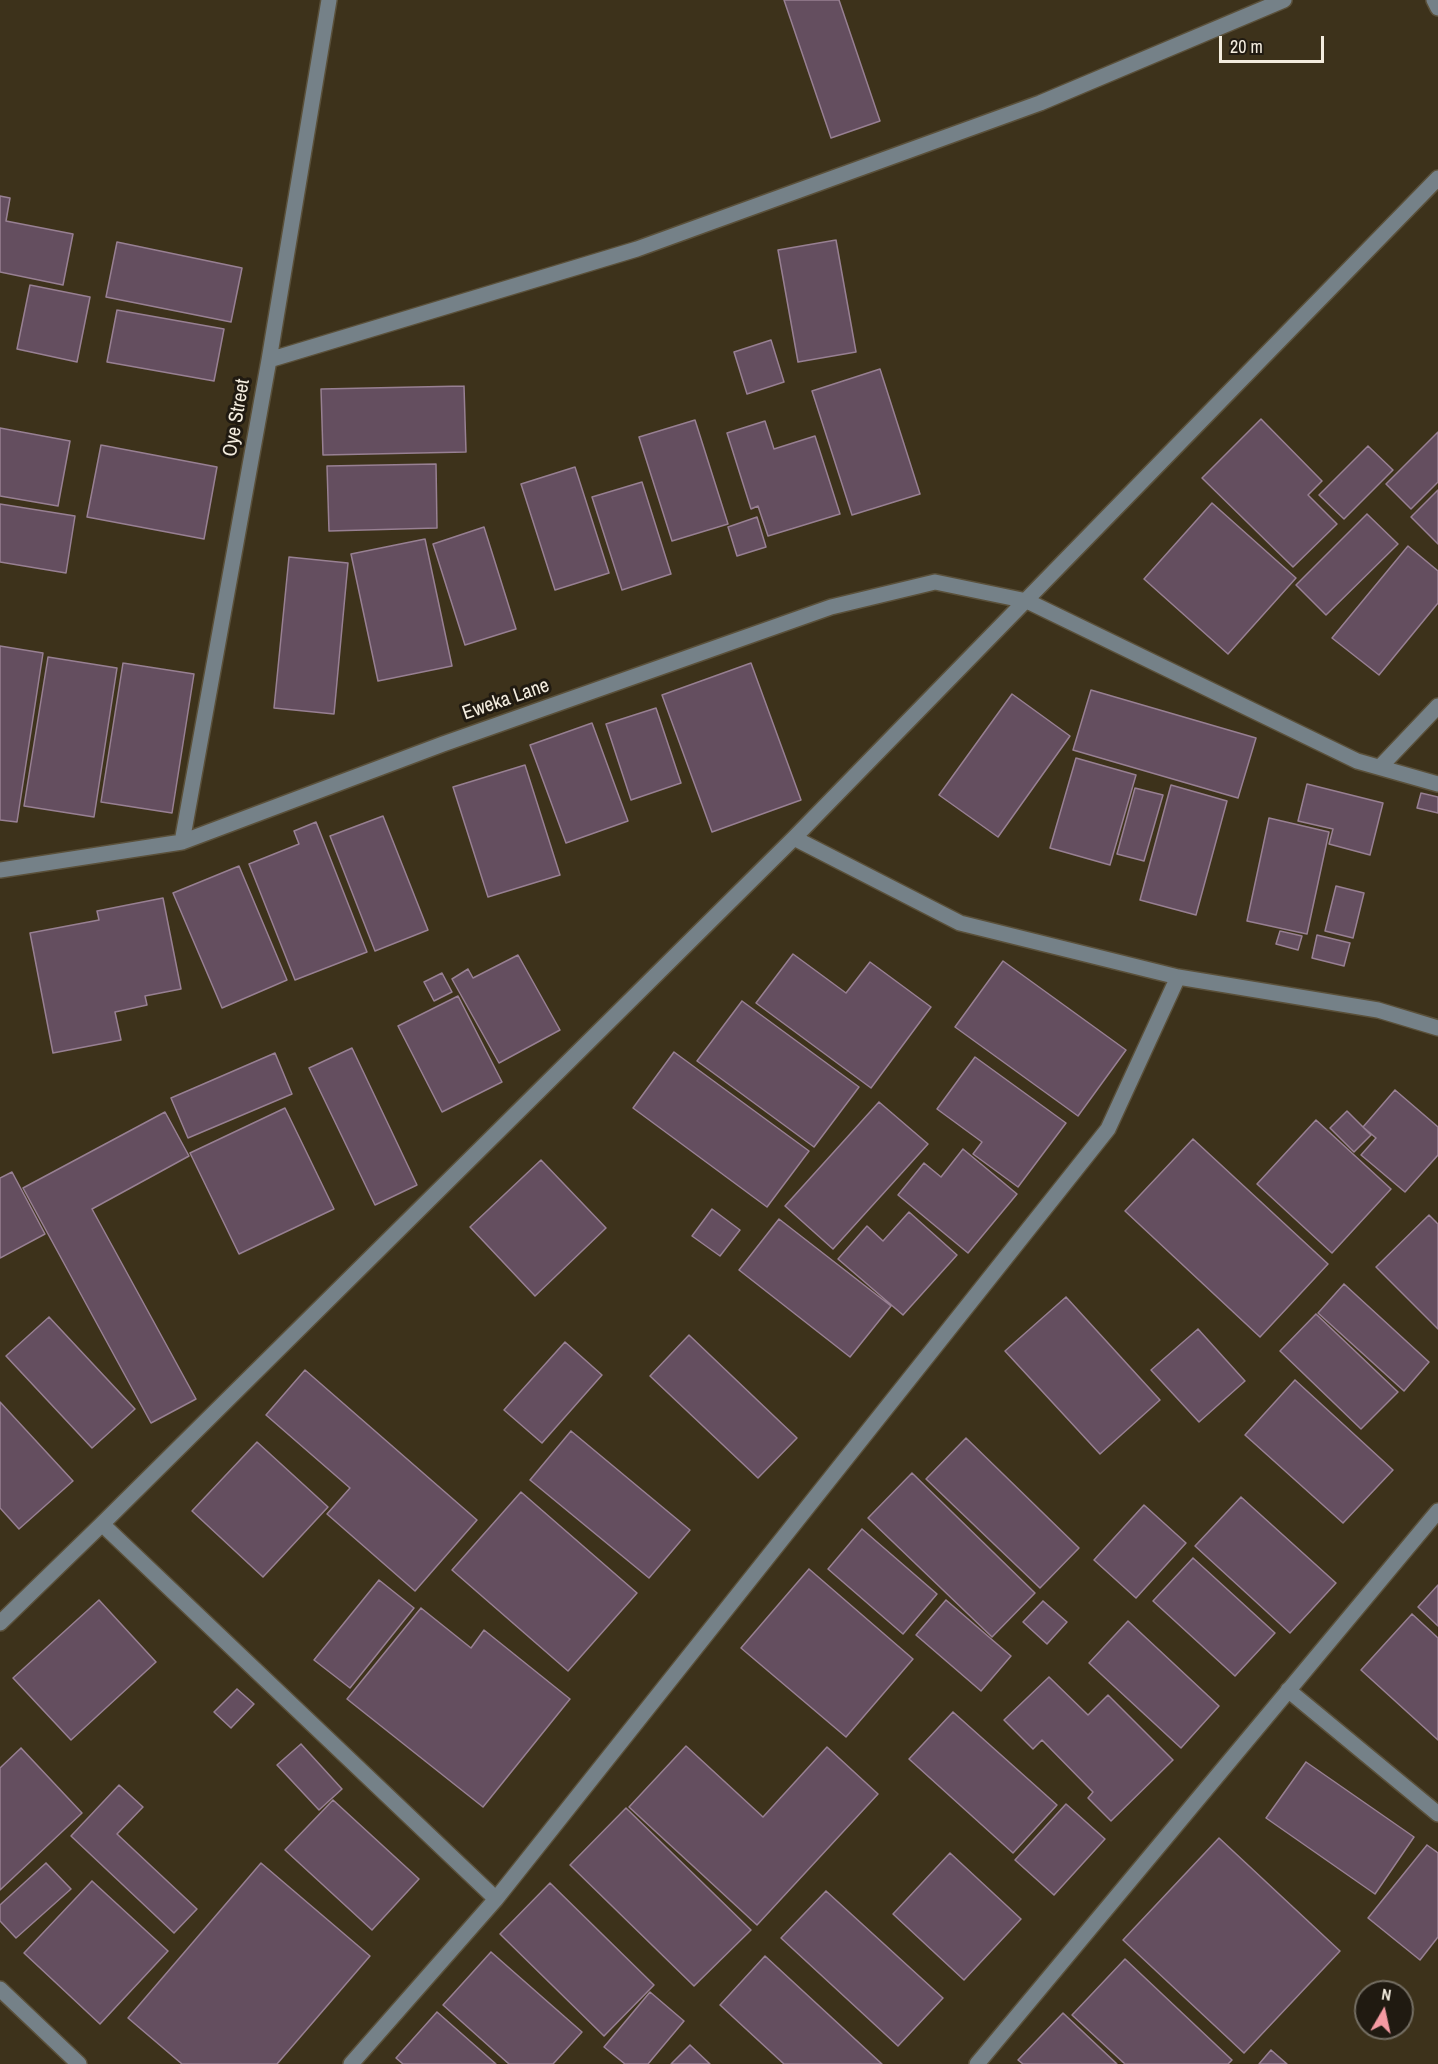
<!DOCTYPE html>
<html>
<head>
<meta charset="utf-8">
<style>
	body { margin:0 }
	#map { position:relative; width:1438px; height:2064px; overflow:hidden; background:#3d321b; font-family:"Archivo Narrow",sans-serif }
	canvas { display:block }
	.north { position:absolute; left:1354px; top:1980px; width:60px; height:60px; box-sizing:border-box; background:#201a11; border:2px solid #746e63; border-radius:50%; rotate:9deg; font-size:16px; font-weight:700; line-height:24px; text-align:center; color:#f3ecde }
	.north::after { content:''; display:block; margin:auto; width:21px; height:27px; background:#f49aa2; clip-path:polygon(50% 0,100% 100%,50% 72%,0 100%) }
	.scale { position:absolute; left:1219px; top:36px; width:105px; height:27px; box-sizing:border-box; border:3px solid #f3ecde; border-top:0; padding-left:8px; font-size:18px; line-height:21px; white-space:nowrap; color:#f3ecde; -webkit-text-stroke:4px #201a11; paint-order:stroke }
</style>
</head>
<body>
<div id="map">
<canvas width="1438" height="2064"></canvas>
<div class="north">N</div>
<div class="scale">20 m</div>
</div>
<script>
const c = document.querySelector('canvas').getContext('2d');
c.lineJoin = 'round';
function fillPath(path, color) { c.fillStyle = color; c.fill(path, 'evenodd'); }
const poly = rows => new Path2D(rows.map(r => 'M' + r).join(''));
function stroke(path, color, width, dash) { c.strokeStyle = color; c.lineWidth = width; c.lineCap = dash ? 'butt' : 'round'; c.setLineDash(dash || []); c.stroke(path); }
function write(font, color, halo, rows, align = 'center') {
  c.font = font + ' "Archivo Narrow",sans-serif'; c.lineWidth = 6; c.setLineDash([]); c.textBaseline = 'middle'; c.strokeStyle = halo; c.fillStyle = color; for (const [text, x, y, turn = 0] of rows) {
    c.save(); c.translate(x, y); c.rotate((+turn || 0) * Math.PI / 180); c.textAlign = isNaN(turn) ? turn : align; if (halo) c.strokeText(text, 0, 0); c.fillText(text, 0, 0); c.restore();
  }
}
const building = poly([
	[784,0,839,0,880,121,831,138,784,0],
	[0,196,10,198,6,221,73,234,63,285,0,272,0,196],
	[836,240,856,352,798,362,778,250,836,240],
	[117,242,242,268,231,322,106,297,117,242],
	[30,285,90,297,77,362,17,349,30,285],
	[117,310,224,329,214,381,107,362,117,310],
	[771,340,784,382,747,394,734,352,771,340],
	[880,369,920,494,852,515,812,391,880,369],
	[464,386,466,452,323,455,321,389,464,386],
	[1261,419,1322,481,1308,495,1337,524,1293,567,1202,478,1261,419],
	[695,420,728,524,672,541,639,437,695,420],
	[765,421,774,449,815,436,840,514,768,536,758,506,751,509,727,433,765,421],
	[0,428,70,441,58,506,0,496,0,428],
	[1438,432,1438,482,1411,509,1386,484,1438,432],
	[101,445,217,467,204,539,87,517,101,445],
	[1368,446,1393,470,1344,519,1319,495,1368,446],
	[436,464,437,528,329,531,327,466,436,464],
	[575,467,609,573,555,590,521,484,575,467],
	[642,482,671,574,622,590,592,497,642,482],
	[1438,490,1438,544,1411,517,1438,490],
	[1212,503,1296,578,1228,654,1144,579,1212,503],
	[0,504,75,516,66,573,0,562,0,504],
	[1367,514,1398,544,1326,615,1296,585,1367,514],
	[757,517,766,547,737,556,728,527,757,517],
	[484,527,516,629,465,645,433,544,484,527],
	[425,539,452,666,378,681,351,554,425,539],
	[1408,546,1438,571,1438,603,1379,675,1332,638,1408,546],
	[289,557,348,563,334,714,274,708,289,557],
	[0,646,43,653,17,822,0,820,0,646],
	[48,657,117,668,94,817,24,806,48,657],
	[123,663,194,674,172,813,101,802,123,663],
	[751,663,801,800,712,832,662,695,751,663],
	[1091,690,1256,738,1238,798,1073,750,1091,690],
	[1012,694,1070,736,998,837,939,795,1012,694],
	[656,708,681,783,631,800,606,724,656,708],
	[592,723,628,821,566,843,530,745,592,723],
	[1076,758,1136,775,1110,865,1050,848,1076,758],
	[525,765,560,875,488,897,453,787,525,765],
	[1307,784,1383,803,1370,855,1329,844,1333,829,1298,821,1307,784],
	[1171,785,1227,801,1196,915,1140,900,1171,785],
	[1135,788,1163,795,1144,861,1117,854,1135,788],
	[1421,793,1438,797,1438,813,1417,808,1421,793],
	[383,816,428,930,375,951,330,836,383,816],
	[1269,818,1329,832,1307,934,1247,921,1269,818],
	[316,822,367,952,295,980,249,864,299,844,294,831,316,822],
	[239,866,287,980,222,1008,173,893,239,866],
	[1336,886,1364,893,1353,938,1325,931,1336,886],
	[163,898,181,989,145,996,147,1005,115,1012,121,1040,53,1053,30,933,99,920,97,911,163,898],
	[1280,931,1302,936,1298,950,1276,944,1280,931],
	[1317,935,1350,943,1344,966,1312,958,1317,935],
	[793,954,846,993,870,962,931,1007,871,1088,756,1003,793,954],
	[518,955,560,1030,499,1063,452,979,468,969,473,978,518,955],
	[1003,961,1126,1050,1078,1116,955,1027,1003,961],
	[442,973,452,992,434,1001,424,982,442,973],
	[458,996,502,1082,442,1112,398,1026,458,996],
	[742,1001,859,1087,814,1147,697,1061,742,1001],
	[352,1048,417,1185,375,1205,309,1068,352,1048],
	[674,1052,809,1151,767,1207,633,1108,674,1052],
	[275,1053,292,1094,188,1138,171,1098,275,1053],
	[975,1057,1066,1123,1018,1187,973,1154,982,1142,937,1109,975,1057],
	[1395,1090,1438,1127,1438,1155,1405,1192,1361,1155,1376,1138,1363,1127,1395,1090],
	[879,1102,928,1144,833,1249,785,1206,879,1102],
	[285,1108,334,1209,239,1254,190,1153,285,1108],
	[1347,1111,1371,1135,1354,1152,1330,1128,1347,1111],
	[165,1112,189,1156,92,1209,196,1399,151,1423,23,1188,165,1112],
	[1316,1120,1391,1189,1332,1253,1257,1184,1316,1120],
	[1193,1139,1328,1264,1260,1337,1125,1211,1193,1139],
	[963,1149,1017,1194,968,1253,898,1195,924,1163,941,1177,963,1149],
	[541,1160,606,1228,535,1296,470,1227,541,1160],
	[12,1172,45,1234,0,1258,0,1178,12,1172],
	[712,1209,740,1230,720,1256,692,1236,712,1209],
	[909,1212,957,1255,903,1315,838,1259,867,1226,883,1241,909,1212],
	[1429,1215,1438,1224,1438,1329,1376,1267,1429,1215],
	[779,1219,891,1306,850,1357,739,1270,779,1219],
	[1344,1284,1429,1362,1404,1391,1318,1313,1344,1284],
	[1066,1297,1160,1400,1100,1454,1005,1351,1066,1297],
	[1316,1314,1398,1392,1361,1429,1280,1351,1316,1314],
	[49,1317,135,1409,92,1448,6,1356,49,1317],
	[1198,1329,1245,1381,1199,1422,1151,1370,1198,1329],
	[689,1335,797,1438,758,1478,650,1376,689,1335],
	[565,1342,602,1375,542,1443,504,1410,565,1342],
	[305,1370,477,1520,415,1591,327,1514,350,1488,266,1415,305,1370],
	[1295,1380,1393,1470,1343,1523,1245,1435,1295,1380],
	[0,1402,73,1481,19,1529,0,1508,0,1402],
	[571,1431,690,1530,649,1578,530,1480,571,1431],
	[966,1438,1079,1548,1040,1588,926,1479,966,1438],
	[257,1442,328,1507,263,1577,192,1511,257,1442],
	[912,1473,1035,1593,992,1637,868,1518,912,1473],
	[521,1492,637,1593,568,1671,452,1570,521,1492],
	[1241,1497,1336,1583,1290,1633,1195,1546,1241,1497],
	[1144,1505,1186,1543,1136,1598,1094,1560,1144,1505],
	[862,1529,937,1594,903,1634,828,1569,862,1529],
	[1193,1558,1275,1633,1235,1676,1153,1601,1193,1558],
	[809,1569,913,1659,846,1737,741,1648,809,1569],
	[379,1580,414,1608,350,1688,314,1660,379,1580],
	[1438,1585,1438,1626,1418,1607,1438,1585],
	[99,1600,156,1662,71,1740,13,1678,99,1600],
	[946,1600,1011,1656,981,1691,916,1635,946,1600],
	[1043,1601,1067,1622,1047,1644,1023,1622,1043,1601],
	[421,1608,471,1648,484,1630,570,1699,483,1807,347,1699,421,1608],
	[1412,1614,1438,1638,1438,1740,1361,1670,1412,1614],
	[1128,1621,1219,1706,1181,1748,1089,1663,1128,1621],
	[1049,1677,1088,1715,1108,1695,1173,1760,1111,1821,1088,1798,1093,1792,1042,1740,1033,1749,1004,1720,1049,1677],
	[237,1689,254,1704,231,1728,214,1712,237,1689],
	[953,1712,1057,1805,1013,1853,909,1759,953,1712],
	[301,1744,342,1789,319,1810,277,1765,301,1744],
	[686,1746,763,1817,827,1747,878,1794,757,1925,629,1807,686,1746],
	[21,1748,82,1813,0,1890,0,1768,21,1748],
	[1306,1762,1414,1837,1375,1894,1266,1818,1306,1762],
	[119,1785,143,1807,117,1834,197,1909,174,1933,71,1836,119,1785],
	[333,1800,419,1879,372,1930,285,1850,333,1800],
	[1066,1804,1105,1839,1054,1895,1015,1860,1066,1804],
	[626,1808,751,1930,694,1986,570,1865,626,1808],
	[1219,1838,1340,1951,1244,2053,1123,1940,1219,1838],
	[1427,1845,1438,1853,1438,1937,1420,1960,1368,1918,1427,1845],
	[950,1853,1021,1919,964,1980,893,1914,950,1853],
	[46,1863,71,1889,16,1938,0,1921,0,1905,46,1863],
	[261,1863,370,1956,277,2064,182,2064,128,2018,261,1863],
	[92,1881,168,1951,100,2024,24,1953,92,1881],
	[550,1883,654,1985,604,2036,500,1934,550,1883],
	[826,1891,943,1998,898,2046,781,1938,826,1891],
	[491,1952,582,2032,553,2064,509,2064,443,2005,491,1952],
	[765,1956,882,2064,784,2064,720,2005,765,1956],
	[1125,1959,1232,2060,1228,2064,1125,2064,1072,2015,1125,1959],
	[650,1992,684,2021,648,2064,625,2064,604,2047,650,1992],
	[437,2012,496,2064,403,2064,396,2058,437,2012],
	[1063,2013,1117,2064,1023,2064,1018,2060,1063,2013],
	[690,2045,710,2064,671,2064,690,2045],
	[1271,2050,1287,2064,1259,2064,1271,2050]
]);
const minor = poly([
	[1434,0,1438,8],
	[269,360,637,249,1040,103,1284,0],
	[1380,767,1438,706],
	[794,838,960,923,1178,977,1378,1010,1438,1028],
	[182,842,269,360,329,0],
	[0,870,182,842,443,744,831,607,935,582,1027,601,1357,761,1438,784],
	[102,1524,496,1899],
	[0,1623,102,1524,794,838,1438,178],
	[1288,1690,1438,1814],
	[0,1989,79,2064],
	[351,2064,496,1899,1108,1129,1178,977],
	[977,2064,1438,1511]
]);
const streetNames = [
	["Oye Street",237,418,-80],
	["Eweka Lane",506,700,-19]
];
fillPath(building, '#644e5f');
stroke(building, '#988093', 1.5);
stroke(minor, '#5a503a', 18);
stroke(minor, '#758188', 15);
write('20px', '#f3ecde', '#201a11', streetNames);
</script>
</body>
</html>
